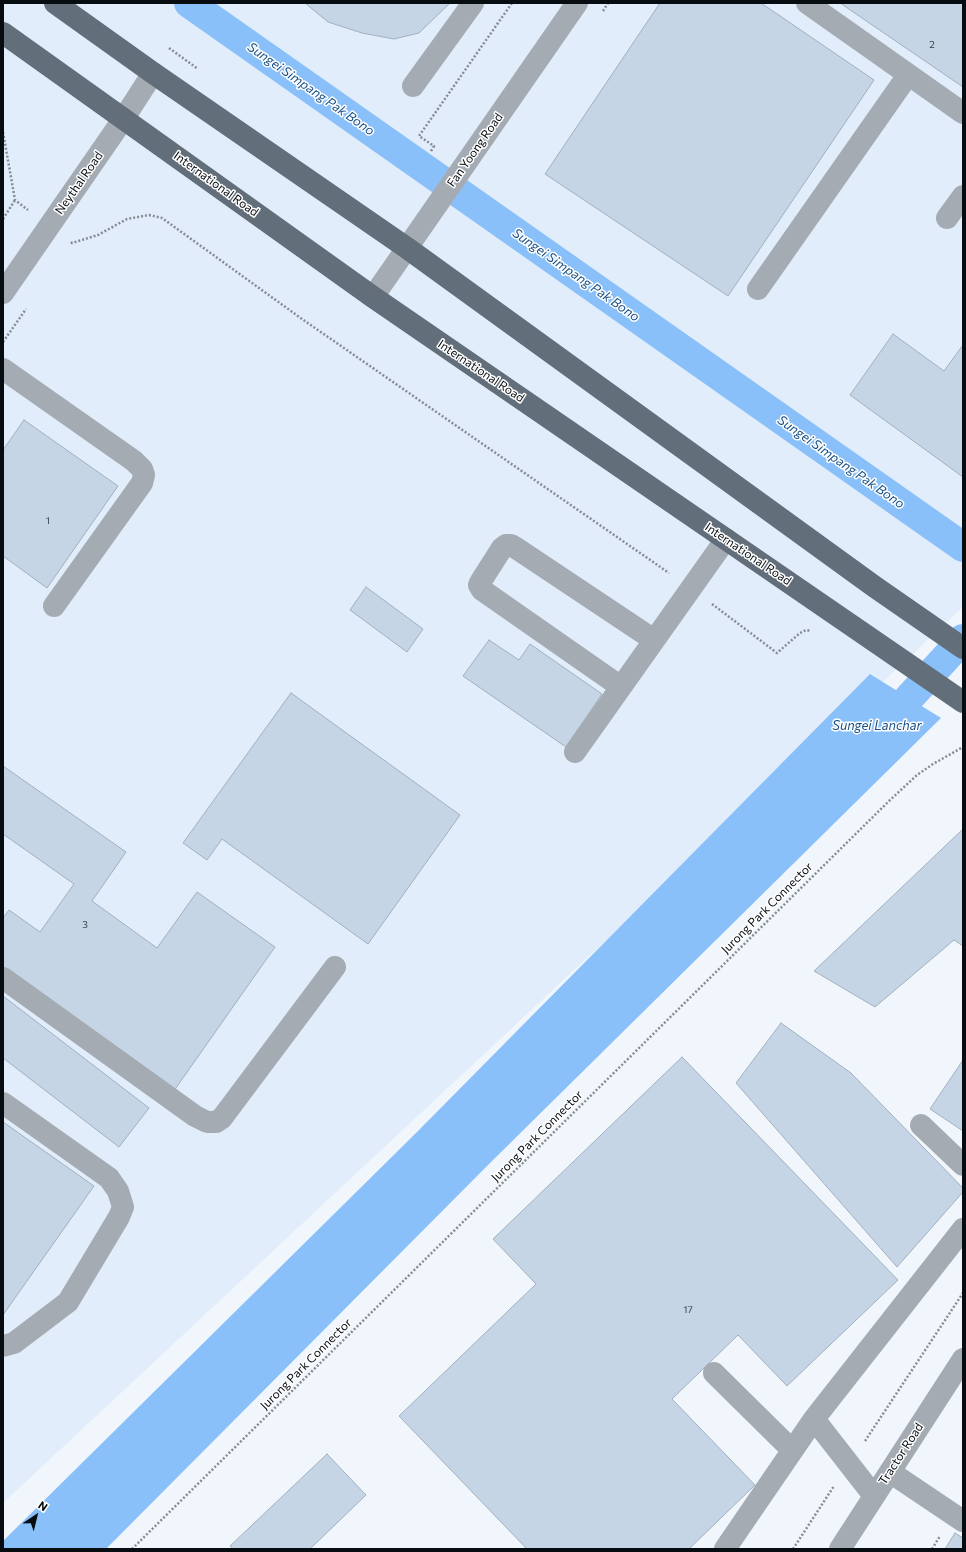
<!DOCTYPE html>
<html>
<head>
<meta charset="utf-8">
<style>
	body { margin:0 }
	#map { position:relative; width:966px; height:1552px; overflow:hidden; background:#f0f6fc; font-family:Commissioner,sans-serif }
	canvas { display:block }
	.frame { position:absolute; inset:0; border:4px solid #070c11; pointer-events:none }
	.north { position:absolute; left:16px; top:1496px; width:40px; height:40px; -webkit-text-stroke:3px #fff; paint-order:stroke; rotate:35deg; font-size:11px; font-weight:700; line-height:16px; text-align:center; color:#070c11 }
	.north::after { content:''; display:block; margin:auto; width:14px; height:18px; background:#070c11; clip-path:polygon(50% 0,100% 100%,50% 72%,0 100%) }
</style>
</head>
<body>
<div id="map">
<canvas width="966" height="1552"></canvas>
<div class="frame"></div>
<div class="north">N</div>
</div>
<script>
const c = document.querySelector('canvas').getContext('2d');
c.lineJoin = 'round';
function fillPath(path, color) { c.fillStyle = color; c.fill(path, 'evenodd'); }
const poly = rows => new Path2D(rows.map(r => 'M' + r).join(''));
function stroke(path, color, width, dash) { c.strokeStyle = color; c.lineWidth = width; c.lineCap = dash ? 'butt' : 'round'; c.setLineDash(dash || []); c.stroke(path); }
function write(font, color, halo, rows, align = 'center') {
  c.font = font + ' Commissioner,sans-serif'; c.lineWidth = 3; c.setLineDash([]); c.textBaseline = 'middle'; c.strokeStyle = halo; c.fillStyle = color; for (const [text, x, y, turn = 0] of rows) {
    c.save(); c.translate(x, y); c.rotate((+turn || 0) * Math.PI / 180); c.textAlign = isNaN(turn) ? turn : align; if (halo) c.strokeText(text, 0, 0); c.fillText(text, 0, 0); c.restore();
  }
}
const built = poly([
	[3,3,963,3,963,607,3,1503]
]);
const water = poly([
	[870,674,941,718,490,1163,106,1549,3,1549,3,1542,4,1540,417,1132]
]);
const canal = poly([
	[189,3,963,547],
	[909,698,963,639]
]);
const building = poly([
	[305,3,450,3,419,33,394,39,362,33,328,22,305,3],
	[660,3,761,3,874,80,728,296,545,174,660,3],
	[840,3,963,3,963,87,840,3],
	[893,334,944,371,963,345,963,477,850,395,893,334],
	[24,420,118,486,47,588,3,556,3,450,24,420],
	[366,587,423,629,407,652,350,610,366,587],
	[489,640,519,660,530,644,602,694,566,747,463,676,489,640],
	[291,693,460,815,368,944,222,839,207,860,183,843,291,693],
	[3,766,126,852,92,901,157,948,197,892,275,947,171,1095,3,976,3,918,9,910,40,932,74,884,3,834,3,766],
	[963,829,963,946,954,940,875,1007,814,971,963,829],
	[3,996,149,1108,119,1147,3,1058,3,996],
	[781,1023,851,1073,963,1188,963,1192,897,1267,736,1083,781,1023],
	[682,1057,898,1280,787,1386,738,1335,672,1399,755,1485,689,1549,527,1549,399,1416,536,1284,493,1239,682,1057],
	[963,1060,963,1131,930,1109,963,1060],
	[3,1122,94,1186,3,1315,3,1122],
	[327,1454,366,1495,310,1549,233,1549,230,1546,327,1454],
	[955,1533,963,1538,963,1549,945,1549,955,1533]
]);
const path = poly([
	[603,11,608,3],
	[169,48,198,69],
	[3,132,15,200,28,210],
	[431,151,434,146,419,136,512,3],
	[3,219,15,200],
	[71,242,72,243,98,235,127,219,149,215,162,218,302,319,669,573],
	[3,342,26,309],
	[712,604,777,653,800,633,806,630,811,631],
	[865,1441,963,1293],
	[132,1549,889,801,917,775,933,764,963,747],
	[793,1549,834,1486],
	[932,1549,940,1536]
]);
const minor = poly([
	[807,3,963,113],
	[413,86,473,3],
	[947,218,963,196],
	[758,289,908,75],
	[3,293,124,118,153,73],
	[373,297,577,3],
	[3,369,134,461,142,469,144,475,142,483,54,606],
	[621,687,482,590,479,585,481,581,502,548,506,545,511,545,516,548,654,640],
	[575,752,726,539],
	[3,978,195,1116,207,1122,216,1122,222,1118,335,967],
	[3,1103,109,1178,118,1191,123,1207,119,1217,68,1302,14,1343,3,1346],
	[921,1125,963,1165],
	[714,1373,792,1450],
	[814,1419,874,1496],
	[890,1472,963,1521],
	[725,1549,814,1419,963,1229],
	[840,1549,963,1359]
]);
const major = poly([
	[55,3,153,73,407,248,875,587,963,648],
	[3,33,373,297,963,702]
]);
const numberNames = [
	["2",932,45],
	["1",48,521],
	["3",85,925],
	["17",688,1310]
];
const streetNames = [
	["Fan Yoong Road",475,150,-55],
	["Neythal Road",79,183,-55],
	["International Road",216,184,36],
	["International Road",481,371,34],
	["International Road",748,554,34],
	["Jurong Park Connector",767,908,-45],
	["Jurong Park Connector",537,1136,-45],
	["Jurong Park Connector",306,1364,-45],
	["Tractor Road",901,1454,-57]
];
const waterNames = [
	["Sungei Simpang Pak Bono",311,89,35],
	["Sungei Simpang Pak Bono",576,275,35],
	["Sungei Simpang Pak Bono",841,462,35],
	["Sungei Lanchar",877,726]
];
fillPath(built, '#e1edfb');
fillPath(water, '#8ac0f9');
stroke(canal, '#8ac0f9', 30);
fillPath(building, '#c6d5e5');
stroke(building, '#a1b0c0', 1);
stroke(path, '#868c92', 2.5, [2, 2]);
stroke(minor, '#a4abb2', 22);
stroke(major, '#626e7a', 22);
write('10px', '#373e46', null, numberNames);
write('12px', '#070c11', '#fff', streetNames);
write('italic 13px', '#1a5286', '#fff', waterNames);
</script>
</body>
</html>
